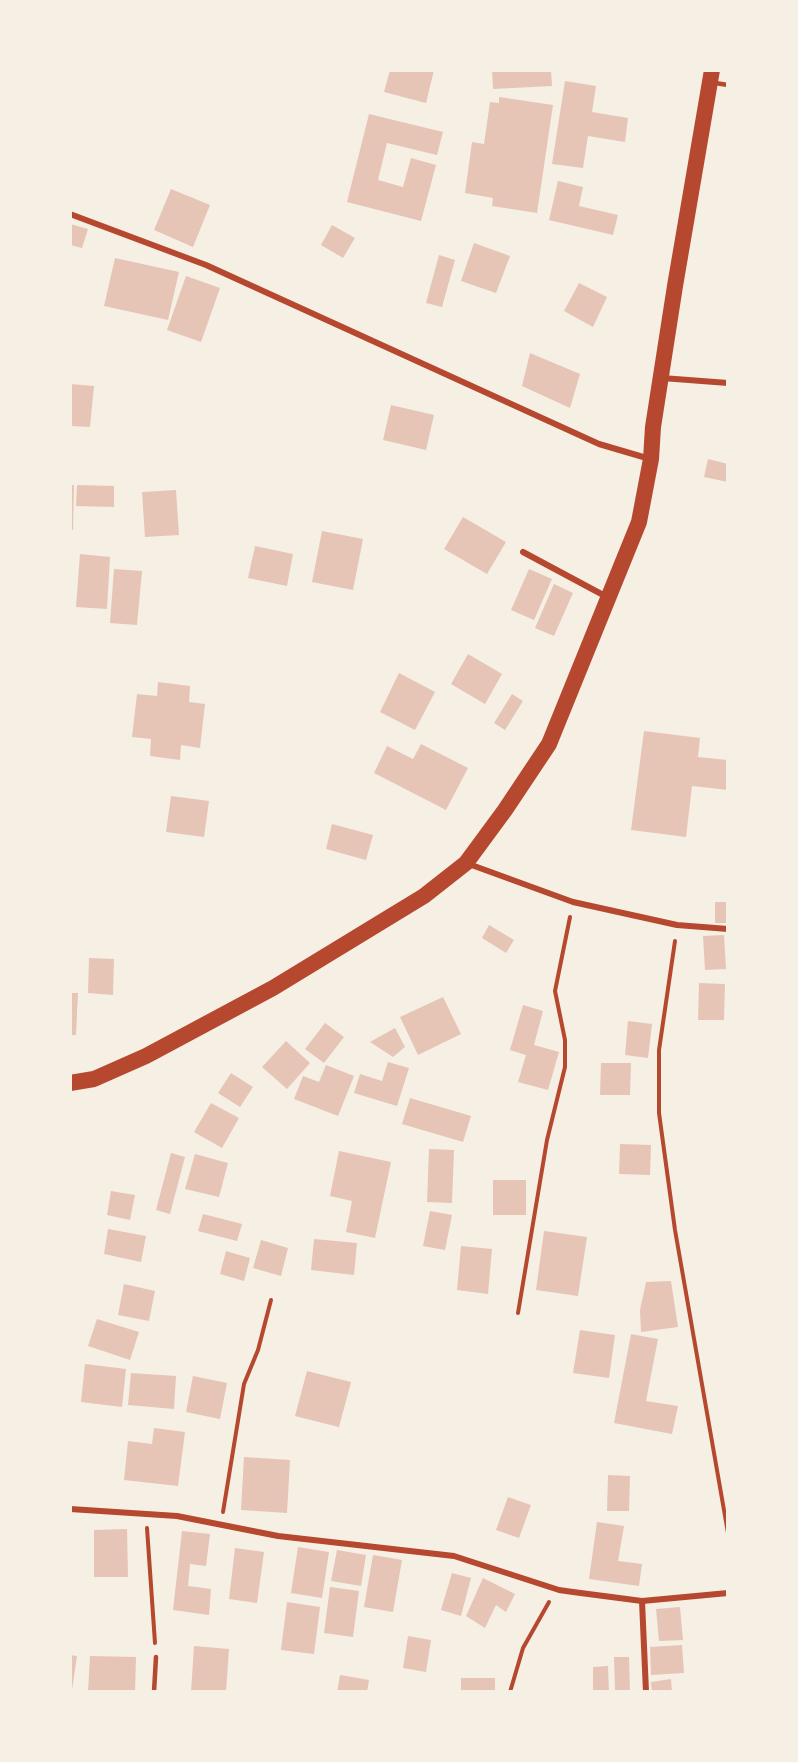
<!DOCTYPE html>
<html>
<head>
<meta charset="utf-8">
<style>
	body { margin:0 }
	#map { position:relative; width:798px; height:1762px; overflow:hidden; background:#f6efe4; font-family:Roboto,sans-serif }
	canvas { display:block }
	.frame { position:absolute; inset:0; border:72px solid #f6efe4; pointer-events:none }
</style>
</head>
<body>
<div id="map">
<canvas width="798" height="1762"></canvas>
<div class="frame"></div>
</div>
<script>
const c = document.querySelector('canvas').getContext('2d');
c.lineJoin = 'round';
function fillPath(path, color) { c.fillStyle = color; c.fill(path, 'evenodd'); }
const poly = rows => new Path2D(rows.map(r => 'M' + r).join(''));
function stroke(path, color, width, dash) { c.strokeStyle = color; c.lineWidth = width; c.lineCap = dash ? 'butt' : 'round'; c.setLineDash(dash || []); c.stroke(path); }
const building = poly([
	[390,70,434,70,426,103,384,92],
	[492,70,551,70,552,86,493,89],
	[565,81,596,86,592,112,628,118,625,142,588,136,583,168,552,164],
	[499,97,553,105,537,213,492,206,493,198,465,193,472,142,484,144,490,102,499,103],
	[369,114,443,132,437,155,387,143,378,180,403,187,411,158,436,165,421,221,347,202],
	[558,181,583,187,579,206,618,215,613,235,549,220],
	[171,189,210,205,193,247,154,230],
	[70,224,88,229,82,248,70,245],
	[332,225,355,238,343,258,321,245],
	[474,243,510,256,496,293,461,281],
	[439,255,455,260,442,307,426,303],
	[115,258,179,272,168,320,104,306],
	[186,276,220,288,201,342,167,330],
	[579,283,607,297,593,327,564,311],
	[530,353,580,374,570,408,522,386],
	[70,384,94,386,90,427,70,426],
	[391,405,434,415,426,450,383,440],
	[708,459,728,464,728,482,704,477],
	[70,485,74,485,73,530,70,530],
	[77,485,114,486,114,507,76,506],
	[176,490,179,535,145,537,142,492],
	[463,517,506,542,487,574,444,549],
	[322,531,363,539,353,590,312,582],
	[255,546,293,554,287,586,248,578],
	[80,554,110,557,107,609,76,607],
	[114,569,142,571,137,625,110,623],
	[529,569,552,579,534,620,511,610],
	[554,584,573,593,554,636,535,628],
	[468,654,502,674,485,704,451,684],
	[399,673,435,692,415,730,380,712],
	[158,682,190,686,189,702,205,704,200,748,181,745,180,760,150,756,151,739,132,737,137,694,157,696],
	[512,694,523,701,505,730,494,723],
	[644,731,700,738,698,757,728,760,728,790,692,786,686,837,631,830],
	[421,744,468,768,446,810,374,773,387,746,413,759],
	[171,796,209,801,204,837,166,832],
	[332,824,373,835,366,860,326,849],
	[715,902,728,902,728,923,715,923],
	[489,925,514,940,506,953,482,938],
	[724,935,726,969,705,970,703,936],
	[89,958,114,959,113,995,88,993],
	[699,983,725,984,724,1020,698,1020],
	[70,993,78,993,76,1035,70,1035],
	[443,997,461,1034,418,1055,400,1017],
	[523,1005,543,1011,534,1045,559,1052,548,1090,518,1082,526,1055,510,1050],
	[628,1021,652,1024,648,1058,625,1055],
	[325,1023,344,1037,324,1063,305,1049],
	[395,1028,405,1047,393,1057,370,1042],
	[286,1041,310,1063,287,1089,262,1067],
	[388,1062,409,1068,397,1106,354,1093,360,1074,382,1081],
	[601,1063,631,1063,630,1095,600,1095],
	[326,1065,354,1076,338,1116,294,1099,303,1076,319,1082],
	[231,1073,253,1087,240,1107,218,1093],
	[410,1098,471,1116,463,1142,402,1124],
	[211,1103,239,1118,222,1148,194,1132],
	[620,1144,651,1145,650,1175,619,1174],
	[429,1149,454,1150,452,1203,427,1202],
	[339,1151,391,1162,375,1238,346,1232,352,1201,330,1196],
	[171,1153,185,1157,170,1214,156,1210],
	[195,1154,228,1163,219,1197,185,1189],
	[493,1180,526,1180,526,1215,493,1215],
	[111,1191,135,1195,130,1220,107,1215],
	[430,1211,452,1215,445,1250,423,1246],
	[203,1214,242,1224,237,1241,198,1231],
	[108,1229,146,1236,141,1262,104,1254],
	[544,1231,587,1237,578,1296,536,1290],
	[314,1239,357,1243,354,1275,311,1270],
	[261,1240,288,1248,281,1276,253,1268],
	[461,1246,492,1249,488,1294,457,1290],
	[226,1251,250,1258,244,1281,220,1274],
	[671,1281,678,1327,641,1332,640,1310,646,1282],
	[124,1284,155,1291,149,1321,118,1315],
	[97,1319,139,1332,130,1360,88,1346],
	[580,1330,615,1335,609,1378,573,1373],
	[631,1334,658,1339,646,1401,678,1406,672,1434,614,1423],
	[85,1364,126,1369,122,1407,81,1402],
	[307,1371,351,1382,339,1427,295,1416],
	[131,1373,176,1376,174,1409,128,1405],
	[193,1376,227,1383,220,1419,186,1412],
	[154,1428,185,1432,178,1486,124,1480,128,1441,152,1444],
	[244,1457,290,1460,287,1513,241,1510],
	[608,1475,630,1476,629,1511,607,1511],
	[508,1497,531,1505,519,1538,496,1530],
	[597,1522,624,1526,618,1561,642,1564,639,1586,589,1579],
	[127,1529,128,1577,94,1577,94,1530],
	[182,1531,210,1534,206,1566,190,1564,188,1586,211,1589,209,1615,173,1610],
	[298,1547,329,1552,322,1598,291,1593],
	[235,1548,264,1552,257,1603,229,1599],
	[337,1550,366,1555,361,1586,331,1581],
	[373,1555,402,1560,393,1612,364,1607],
	[452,1573,471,1578,461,1616,441,1610],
	[483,1578,515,1594,506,1612,496,1605,485,1628,466,1616],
	[330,1587,359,1591,353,1637,324,1633],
	[287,1602,320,1607,314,1654,281,1650],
	[680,1607,683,1640,659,1641,656,1609],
	[408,1636,431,1640,426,1672,403,1668],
	[682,1645,684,1673,651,1675,650,1647],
	[194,1646,229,1649,226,1692,191,1692],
	[70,1655,77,1656,72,1690,70,1690],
	[90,1656,136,1657,135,1692,88,1692],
	[614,1657,629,1657,630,1692,615,1692],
	[608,1666,609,1692,593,1692,593,1667],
	[340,1675,369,1680,367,1692,337,1692],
	[461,1678,495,1678,495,1692,461,1692],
	[671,1679,672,1692,652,1692,651,1682]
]);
const path = poly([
	[675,941,659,1050,659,1113,675,1230,728,1533],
	[518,1313,547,1140,565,1067,565,1040,555,991,570,917],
	[223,1512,244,1384,258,1350,271,1300],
	[147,1528,155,1643],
	[510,1692,523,1648,549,1602]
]);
const service = poly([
	[715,83,728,85],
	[154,1692,156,1657]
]);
const minor = poly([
	[70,214,206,265,599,444,650,459],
	[662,378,728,383],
	[523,552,607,597],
	[466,863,573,902,677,925,728,929],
	[70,1509,177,1516,278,1536,454,1556,559,1590,573,1592,642,1601,728,1593],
	[642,1601,646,1692]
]);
const trunk = poly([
	[70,1083,94,1079,146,1056,273,988,424,896,466,863,505,810,549,744,639,522,651,459,653,427,675,286,712,70]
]);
fillPath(building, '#e6c5b7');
stroke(path, '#b5482f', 4);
stroke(service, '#b5482f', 4.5);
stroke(minor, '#b5482f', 6);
stroke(trunk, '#b5482f', 16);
</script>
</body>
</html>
